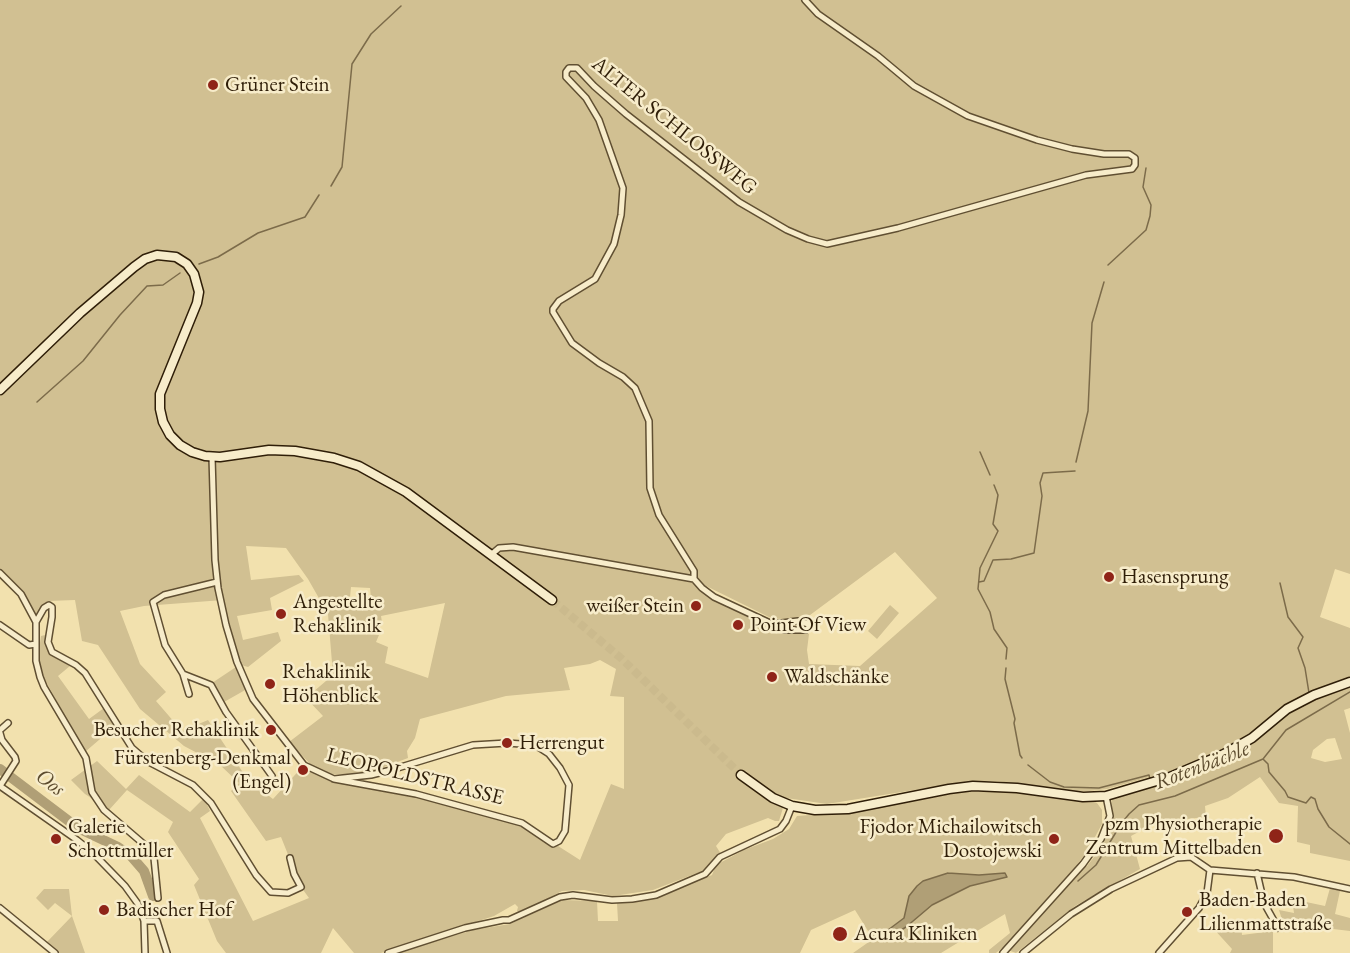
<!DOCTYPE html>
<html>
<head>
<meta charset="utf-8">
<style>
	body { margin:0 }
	canvas { display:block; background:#f2e1ae }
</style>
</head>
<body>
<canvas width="1350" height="953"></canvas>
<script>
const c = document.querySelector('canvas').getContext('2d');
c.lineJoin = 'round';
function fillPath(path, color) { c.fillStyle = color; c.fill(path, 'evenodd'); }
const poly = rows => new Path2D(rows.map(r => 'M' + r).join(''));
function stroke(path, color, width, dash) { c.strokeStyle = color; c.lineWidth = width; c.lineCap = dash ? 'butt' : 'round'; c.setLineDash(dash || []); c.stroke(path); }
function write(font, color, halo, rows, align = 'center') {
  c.font = font + ' "EB Garamond",serif'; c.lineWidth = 5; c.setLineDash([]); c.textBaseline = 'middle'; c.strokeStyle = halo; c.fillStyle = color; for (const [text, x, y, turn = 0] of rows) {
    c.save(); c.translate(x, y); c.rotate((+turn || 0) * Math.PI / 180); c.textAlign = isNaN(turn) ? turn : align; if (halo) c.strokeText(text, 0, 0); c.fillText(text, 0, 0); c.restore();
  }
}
const green = poly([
	[0,0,1350,0,1350,574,1335,569,1320,617,1350,628,1350,677,1301,696,1281,708,1254,731,1255,739,1300,705,1350,685,1350,708,1344,710,1350,733,1350,861,1310,853,1310,845,1297,842,1298,806,1279,803,1260,777,1228,798,1205,806,1206,817,1157,822,1131,836,1140,869,1075,906,1016,953,1002,948,996,953,989,953,989,950,1010,933,1005,914,941,953,853,953,873,939,855,910,811,930,800,953,396,953,473,930,510,924,562,900,597,901,598,921,618,921,617,903,656,898,712,875,716,865,744,850,773,839,789,829,797,816,863,811,961,792,1009,792,1092,801,1097,803,1102,810,1102,824,1088,850,1070,874,1087,866,1102,847,1110,829,1112,799,1149,787,1153,776,1107,789,1089,791,1069,791,997,781,964,782,827,804,786,798,779,821,775,821,768,818,726,834,716,846,721,854,705,870,653,890,613,896,584,890,562,891,520,913,517,911,518,907,515,904,494,916,381,953,354,953,333,928,321,953,226,953,217,941,194,885,199,879,168,832,173,822,127,790,109,810,85,794,71,780,97,761,126,789,139,775,190,812,204,798,210,811,200,818,253,921,309,898,301,887,281,837,266,841,231,791,239,783,220,765,184,746,140,709,98,645,82,641,75,600,48,601,36,615,22,593,0,571,0,396,8,387,0,384],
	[246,546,286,548,308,579,328,614,333,675,306,698,323,716,289,742,317,771,304,765,273,799,248,780,208,720,182,731,156,701,166,692,140,664,120,611,144,606,223,600,241,665,248,667,281,641,278,632,243,640,237,616,272,610,270,598,304,581,299,575,251,580],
	[895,552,937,598,860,666,809,664,807,650,809,634,806,634,806,630,785,630,702,588,698,582,773,619,806,618],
	[351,587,370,588,372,609,349,608],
	[445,603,428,678,385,663,388,647,376,642,379,635,372,634,372,623,382,622,381,616],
	[600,660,616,669,610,696,624,697,624,789,611,784,580,860,522,823,416,794,323,774,347,774,376,770,408,758,407,751,415,738,420,719,506,696,570,690,564,668,590,664],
	[1335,738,1342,759,1325,762,1311,758,1313,750,1327,739],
	[890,605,899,613,877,639,868,631],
	[45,635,48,651,70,666,58,676,89,719,104,708,114,727,85,752,44,678,38,657,41,636],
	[236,667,247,689,224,702,212,683],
	[1330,888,1340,891,1335,914,1350,918,1350,931,1283,923,1279,910,1294,913,1292,899,1325,906],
	[44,889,69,889,72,916,85,953,60,953,46,943,72,916,55,903,48,910,36,898],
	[1241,920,1242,935,1273,931,1273,953,1230,953,1232,949,1212,927]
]);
const water = poly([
	[948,873,979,875,1005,873,1007,877,970,886,932,905,906,927,892,936,888,930,904,918,909,896,917,886,923,881,948,873]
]);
const stream = poly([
	[331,186,342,167,352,64,371,34,401,6],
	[199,264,218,257,258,233,305,217,319,195],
	[1108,265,1146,230,1150,216,1151,205,1143,187,1146,168],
	[37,402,83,361,120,315,147,286,163,285,180,273],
	[980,452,990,475],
	[1076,462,1088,411,1092,323,1104,282],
	[994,485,998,495,993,524,998,531,980,568,978,589,990,612,994,629,1007,648,1006,659],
	[979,582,984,581,993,560,1011,559,1034,553,1042,496,1040,483,1043,473,1075,471],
	[1280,583,1288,617,1303,637,1298,648,1305,668,1309,693],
	[1006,668,1005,679,1015,719,1014,723,1020,755,1022,758],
	[1263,759,1268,764,1269,772,1285,791,1288,797,1306,803,1311,797,1315,799,1318,809,1329,827,1350,844],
	[1028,765,1050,782,1064,787,1099,788,1149,775,1150,779],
	[1078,881,1096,865,1121,824,1129,814,1139,805,1175,796,1263,759,1286,730,1350,692]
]);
const river = poly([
	[0,769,78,828,118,847,131,856,144,871,153,896]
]);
const secondaryTunnel = poly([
	[552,600,622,659,741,775]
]);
const minor = poly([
	[212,457,215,560,218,588,226,625,237,662,253,699,304,765,334,779,416,794,522,823,553,844,559,841,565,831,569,785,560,768,549,754,535,745,507,743,473,745,391,770,371,775,334,779],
	[492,554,499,548,513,547,694,579],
	[0,573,21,594,36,622,36,661,40,677,44,687,86,758,92,792,104,810,146,846,154,858,158,898],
	[694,579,694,571,659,515,650,488,649,421,635,388,623,377,599,363,572,343,553,312,553,309,559,301,595,279,614,244,621,215,623,188,599,120,586,98,566,77,566,72,569,68,577,68,594,86,626,114,739,202,787,230,808,239,827,244,898,228,1086,175,1132,169,1135,165,1135,158,1129,154,1104,154,1072,149,1037,140,968,116,914,86,878,56,818,14,805,0],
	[694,579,702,588,714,597,785,630,806,630,812,625],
	[36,622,44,608,49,605,52,607,52,617,48,642,52,652,76,665,85,673,132,748,147,761,193,785,211,803,256,875,271,892,288,893,301,887,294,874,290,858],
	[773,624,798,621,812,625],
	[0,625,29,645,36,644],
	[183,674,211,685,226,712,272,776],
	[189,694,183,674,165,645,153,602,164,595,217,582],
	[0,730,8,723],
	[0,733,2,740,15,757,16,761,0,786],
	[0,786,77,840,92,852,125,886,138,904,144,921,145,953],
	[1210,870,1294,877,1350,889],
	[1257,873,1264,903,1278,928],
	[0,908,55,953],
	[144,921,157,921,167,953],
	[388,953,465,928,503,920,509,920,560,897,573,895,612,900,632,899,656,895,705,874,720,857,780,829,786,821,792,806],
	[1003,953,1083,864,1101,839,1110,816,1106,796],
	[1023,953,1071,914,1111,889,1177,858,1191,857,1210,870,1207,893,1199,908,1159,953]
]);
const secondary = poly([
	[0,390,80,313,134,267,145,259,157,255,176,257,187,264,194,274,199,292,197,303,160,394,160,409,163,422,170,435,180,445,192,452,205,456,220,457,269,450,295,451,334,458,359,466,406,492,552,600],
	[741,775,773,798,792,806,815,810,848,809,949,789,973,786,1017,788,1083,797,1106,796,1170,777,1224,754,1252,738,1287,709,1314,695,1350,682]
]);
const markers = [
	[213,85,6,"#8f2418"],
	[1109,577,6,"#8f2418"],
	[696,606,6,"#8f2418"],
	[281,614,6,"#8f2418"],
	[738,625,6,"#8f2418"],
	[772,677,6,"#8f2418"],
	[270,684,6,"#8f2418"],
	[271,730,6,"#8f2418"],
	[507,743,6,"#8f2418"],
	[303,770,6,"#8f2418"],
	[1276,836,8,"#8f2418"],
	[56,839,6,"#8f2418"],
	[1054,839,6,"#8f2418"],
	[104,910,6,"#8f2418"],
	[1187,912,6,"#8f2418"],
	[840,934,8,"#8f2418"]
];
const poiNames = [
	["Grüner Stein",225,85],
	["Hasensprung",1121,577],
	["Angestellte",293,602],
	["Rehaklinik",293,626],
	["weißer Stein",684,606,"right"],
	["Point Of View",750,625],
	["Rehaklinik",282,672],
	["Höhenblick",282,696],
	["Waldschänke",784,677],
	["Besucher Rehaklinik",259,730,"right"],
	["Herrengut",519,743],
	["Fürstenberg-Denkmal",291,758,"right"],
	["(Engel)",291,782,"right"],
	["pzm Physiotherapie",1262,824,"right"],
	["Zentrum Mittelbaden",1262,848,"right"],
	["Galerie",68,827],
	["Schottmüller",68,851],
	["Fjodor Michailowitsch",1042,827,"right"],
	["Dostojewski",1042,851,"right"],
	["Baden-Baden",1199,900],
	["Lilienmattstraße",1199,924],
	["Badischer Hof",116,910],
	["Acura Kliniken",854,934]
];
const streetNames = [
	["ALTER SCHLOSSWEG",674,126,39],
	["LEOPOLDSTRASSE",415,777,14]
];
const waterNames = [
	["Rotenbächle",1202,766,-21],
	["Oos",50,783,38]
];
fillPath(green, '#d1c092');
fillPath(water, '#b09f76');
stroke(water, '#7c6b4a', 1.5);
stroke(stream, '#7c6b4a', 1.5);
stroke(river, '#b09f76', 10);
stroke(secondaryTunnel, '#cbba8d', 8, [8, 4]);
stroke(minor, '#604f32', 8);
stroke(secondary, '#2f1e08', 11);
stroke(minor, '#f7ecca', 5);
stroke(secondary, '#f7ecca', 8);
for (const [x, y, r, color] of markers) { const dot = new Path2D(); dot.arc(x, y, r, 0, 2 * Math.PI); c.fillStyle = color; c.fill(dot); stroke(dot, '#f7ecca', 2); }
write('21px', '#2f1e08', '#f7ecca', poiNames, 'left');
write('21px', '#2f1e08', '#f7ecca', streetNames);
write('italic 22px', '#5c4b2e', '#f7ecca', waterNames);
</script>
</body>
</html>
